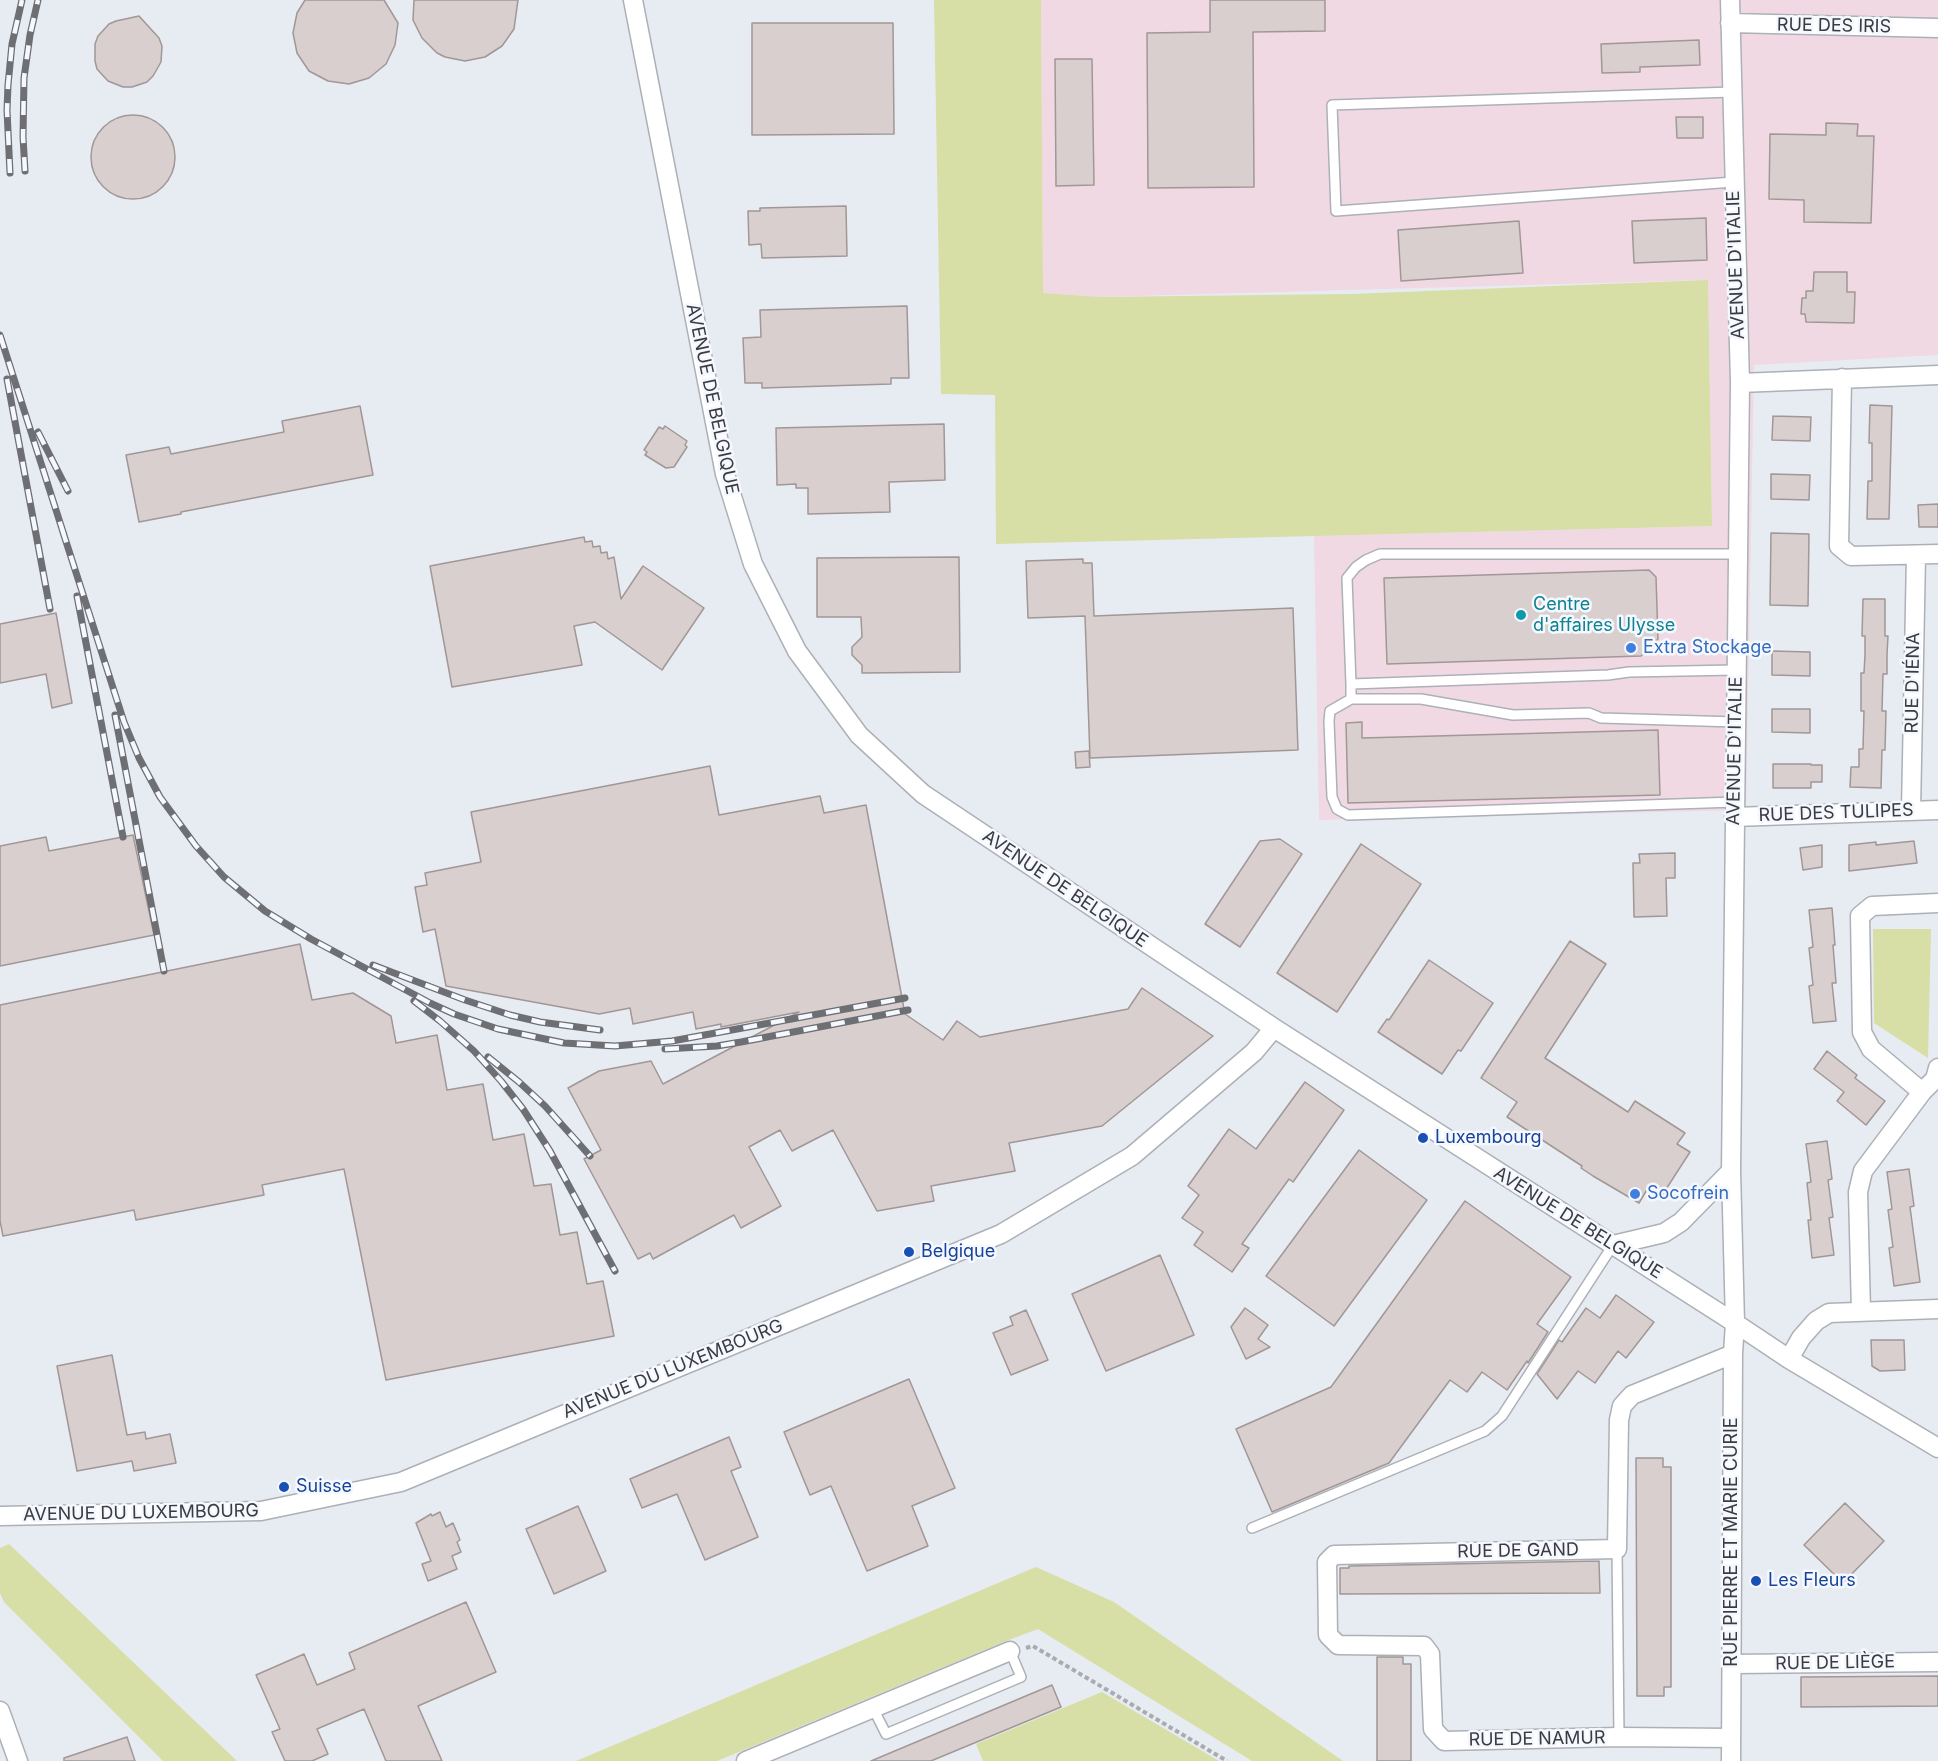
<!DOCTYPE html>
<html>
<head>
<meta charset="utf-8">
<style>
	body { margin:0 }
	canvas { display:block; background:#e7ebf2 }
</style>
</head>
<body>
<canvas width="1938" height="1761"></canvas>
<script>
const c = document.querySelector('canvas').getContext('2d');
c.lineJoin = 'round';
function fillPath(path, color) { c.fillStyle = color; c.fill(path, 'evenodd'); }
const poly = rows => new Path2D(rows.map(r => 'M' + r).join(''));
function stroke(path, color, width, dash) { c.strokeStyle = color; c.lineWidth = width; c.lineCap = dash ? 'butt' : 'round'; c.setLineDash(dash || []); c.stroke(path); }
function write(font, color, halo, rows, align = 'center') {
  c.font = font + ' Inter,sans-serif'; c.lineWidth = 5; c.setLineDash([]); c.textBaseline = 'middle'; c.strokeStyle = halo; c.fillStyle = color; for (const [text, x, y, turn = 0] of rows) {
    c.save(); c.translate(x, y); c.rotate((+turn || 0) * Math.PI / 180); c.textAlign = isNaN(turn) ? turn : align; if (halo) c.strokeText(text, 0, 0); c.fillText(text, 0, 0); c.restore();
  }
}
const commercial = poly([
	[1041,0,1938,0,1938,355,1754,365,1746,810,1319,820,1314,536,1712,526,1708,280,1100,297,1043,293]
]);
const green = poly([
	[934,0,1041,0,1043,293,1100,297,1351,294,1708,280,1712,526,996,544,995,395,941,394],
	[1873,929,1931,929,1928,1058,1874,1023],
	[9,1544,237,1761,163,1761,4,1602,0,1593,0,1548],
	[1036,1567,1114,1602,1343,1761,1252,1761,1038,1629,1006,1641,717,1761,576,1761],
	[1102,1692,1219,1761,983,1761,976,1744]
]);
const building = poly([
	[305,0,384,0,398,23,395,45,386,64,369,78,349,84,328,81,309,71,297,53,293,33,297,13,305,0],
	[414,0,518,0,514,29,502,46,485,57,465,61,445,57,437,53,422,38,413,20,414,0],
	[1210,0,1325,0,1325,31,1253,32,1254,187,1148,188,1147,33,1210,32,1210,0],
	[139,16,159,38,162,46,161,62,153,76,147,82,132,87,123,87,108,81,97,69,95,61,95,44,98,36,109,24,116,21,139,16],
	[752,23,893,23,894,134,752,135,752,23],
	[1699,40,1700,65,1640,67,1640,72,1602,73,1601,44,1699,40],
	[1055,59,1092,59,1094,185,1056,186,1055,59],
	'91 157a42 42 0 1 1 84 0a42 42 0 1 1-84 0Z',
	[1676,117,1703,117,1703,138,1677,138,1676,117],
	[1826,123,1858,124,1857,136,1874,136,1871,223,1804,222,1804,200,1769,199,1770,134,1826,135,1826,123],
	[846,206,847,256,762,258,761,244,749,245,748,211,760,211,760,208,846,206],
	[1706,218,1707,260,1634,263,1632,221,1706,218],
	[1519,221,1523,273,1401,281,1398,230,1519,221],
	[1814,272,1847,272,1847,292,1855,292,1854,323,1806,322,1805,314,1801,314,1802,298,1806,298,1806,291,1813,291,1814,272],
	[907,306,909,378,891,378,891,384,762,388,762,383,745,383,743,338,761,337,760,310,907,306],
	[1870,405,1892,406,1889,519,1867,519,1868,481,1872,481,1872,443,1869,443,1870,405],
	[360,406,373,475,181,512,181,514,139,522,126,455,169,447,171,454,284,432,282,421,360,406],
	[1773,416,1811,417,1810,441,1772,440,1773,416],
	[944,424,945,480,889,482,890,512,808,514,808,488,796,488,796,484,777,485,776,428,944,424],
	[665,426,687,441,685,445,687,447,674,467,666,468,645,455,647,452,644,450,659,427,663,429,665,426],
	[1771,474,1810,475,1809,500,1771,499,1771,474],
	[1938,504,1938,527,1919,527,1918,505,1938,504],
	[1771,533,1809,534,1808,606,1770,605,1771,533],
	[584,537,585,542,592,541,593,547,600,546,601,553,607,552,608,559,614,557,621,599,643,566,704,608,662,670,595,622,574,626,582,665,452,687,430,566,584,537],
	[959,557,960,672,862,673,862,665,852,655,852,647,862,637,861,617,817,617,817,558,959,557],
	[1083,559,1083,563,1092,563,1094,616,1293,608,1298,750,1090,758,1085,616,1028,618,1026,561,1083,559],
	[1649,570,1656,577,1658,639,1641,656,1387,664,1384,578,1649,570],
	[1863,599,1885,599,1885,636,1888,636,1887,655,1887,674,1883,674,1882,711,1886,711,1885,750,1882,750,1881,788,1850,787,1851,767,1859,767,1859,749,1863,749,1864,711,1861,711,1861,673,1864,673,1865,655,1865,636,1862,636,1863,599],
	[56,613,72,703,52,708,46,674,0,683,0,624,56,613],
	[1772,651,1810,652,1810,676,1772,675,1772,651],
	[1772,709,1810,709,1810,733,1772,732,1772,709],
	[1362,722,1362,738,1658,730,1660,795,1348,803,1346,723,1362,722],
	[1089,751,1090,767,1076,768,1075,752,1089,751],
	[1773,764,1811,764,1811,765,1822,765,1822,782,1811,782,1811,788,1773,788,1773,764],
	[710,766,719,815,820,796,824,813,866,805,905,1014,943,1040,957,1021,980,1037,1128,1009,1142,988,1213,1036,1102,1126,1009,1143,1015,1171,931,1186,934,1201,877,1211,833,1130,792,1151,780,1130,749,1147,781,1206,741,1228,734,1215,653,1259,650,1253,638,1259,584,1159,601,1150,568,1088,599,1071,651,1061,663,1084,799,1012,721,1027,721,1024,696,1029,693,1012,633,1024,630,1008,599,1014,446,986,435,929,423,932,415,887,427,885,425,873,481,862,471,812,710,766],
	[133,835,154,935,0,966,0,846,46,837,49,851,133,835],
	[1280,839,1302,854,1240,947,1205,924,1260,841,1280,839],
	[1914,841,1917,863,1849,871,1849,845,1876,842,1876,845,1914,841],
	[1361,844,1421,884,1337,1012,1277,973,1361,844],
	[1822,845,1822,867,1803,870,1800,848,1822,845],
	[1675,853,1675,878,1666,878,1667,916,1634,917,1633,863,1640,863,1639,854,1675,853],
	[1832,908,1835,945,1833,945,1836,983,1832,983,1836,1021,1813,1023,1809,986,1813,985,1809,948,1813,947,1809,910,1832,908],
	[1570,941,1606,964,1545,1058,1628,1112,1635,1101,1685,1133,1677,1144,1690,1152,1661,1197,1648,1188,1639,1203,1593,1176,1581,1168,1582,1166,1507,1117,1517,1102,1481,1078,1570,941],
	[300,944,312,1000,353,993,391,1016,396,1043,437,1035,447,1090,483,1084,493,1140,524,1134,534,1186,551,1184,560,1235,577,1232,587,1284,603,1281,614,1336,386,1380,344,1169,262,1185,264,1195,136,1220,134,1210,3,1236,0,1221,0,1005,300,944],
	[1429,960,1493,1003,1461,1051,1458,1050,1442,1074,1378,1032,1387,1019,1389,1020,1429,960],
	[1827,1051,1857,1075,1855,1078,1885,1101,1866,1125,1837,1101,1844,1092,1814,1069,1827,1051],
	[1305,1082,1344,1110,1293,1182,1289,1179,1242,1244,1249,1248,1232,1272,1194,1245,1203,1232,1182,1218,1199,1195,1188,1186,1229,1129,1256,1149,1305,1082],
	[1827,1141,1832,1179,1828,1180,1833,1217,1829,1218,1834,1255,1812,1258,1808,1220,1811,1220,1807,1183,1811,1182,1806,1144,1827,1141],
	[1359,1150,1427,1200,1334,1326,1266,1276,1359,1150],
	[1909,1169,1914,1206,1910,1207,1920,1282,1894,1286,1889,1248,1893,1247,1888,1210,1892,1209,1887,1172,1909,1169],
	[1465,1201,1571,1277,1537,1324,1548,1332,1528,1363,1527,1361,1507,1390,1482,1372,1467,1392,1450,1380,1389,1463,1272,1512,1236,1429,1331,1387,1465,1201],
	[1160,1255,1194,1335,1106,1371,1072,1294,1160,1255],
	[1616,1295,1654,1322,1626,1358,1618,1351,1595,1383,1578,1371,1557,1399,1537,1374,1559,1340,1562,1342,1586,1308,1600,1318,1616,1295],
	[1245,1308,1268,1325,1258,1339,1270,1347,1246,1359,1231,1327,1245,1308],
	[1026,1310,1048,1360,1011,1375,993,1333,1013,1325,1010,1317,1026,1310],
	[1871,1340,1904,1340,1905,1370,1880,1371,1872,1366,1871,1340],
	[112,1355,127,1435,145,1432,146,1439,170,1434,176,1463,134,1471,132,1461,77,1471,57,1366,112,1355],
	[909,1379,955,1488,912,1506,928,1546,867,1571,831,1486,810,1495,784,1432,909,1379],
	[729,1437,741,1467,731,1471,758,1537,705,1560,677,1494,642,1508,630,1479,729,1437],
	[1636,1458,1663,1458,1663,1467,1671,1467,1671,1687,1664,1687,1664,1696,1637,1696,1636,1458],
	[1845,1503,1884,1541,1843,1583,1804,1545,1845,1503],
	[578,1506,606,1571,554,1594,526,1529,578,1506],
	[440,1512,446,1527,453,1523,460,1540,457,1542,461,1552,452,1556,457,1569,428,1581,422,1564,431,1561,416,1523,431,1514,432,1516,440,1512],
	[1599,1561,1600,1593,1340,1594,1340,1568,1349,1568,1349,1566,1599,1561],
	[466,1602,496,1672,418,1706,442,1761,386,1761,364,1709,317,1729,328,1754,312,1761,285,1761,272,1732,280,1729,256,1675,304,1654,317,1685,355,1669,349,1653,466,1602],
	[1377,1657,1403,1657,1403,1664,1411,1664,1411,1761,1377,1761,1377,1657],
	[1938,1676,1938,1706,1801,1707,1801,1677,1938,1676],
	[1052,1685,1061,1707,931,1761,871,1761,1052,1685],
	[127,1737,135,1761,64,1761,64,1758,127,1737]
]);
const path = poly([
	[1026,1648,1033,1646,1227,1761]
]);
const lane = poly([
	[1732,92,1332,105,1336,211,1734,182],
	[1736,670,1629,672,1608,675,1351,684,1347,578,1356,567,1366,560,1380,554,1738,554],
	[1351,684,1351,699,1330,711,1329,721,1332,797,1337,809,1348,815,1735,802],
	[1351,699,1421,699,1513,715,1589,713,1601,718,1736,722],
	[1252,1528,1485,1431,1502,1416,1613,1245],
	[1617,1549,1619,1737],
	[873,1708,886,1734,1021,1677,1010,1651]
]);
const street = poly([
	[633,0,725,474,753,564,797,651,859,735,923,794,1274,1028,1735,1323,1789,1359,1938,1448],
	[1730,0,1740,383,1731,1171,1735,1323,1733,1354,1731,1761],
	[1730,23,1938,28],
	[1842,378,1839,546,1851,556,1938,554],
	[1740,383,1938,375],
	[1911,811,1916,555],
	[1734,817,1938,810],
	[1922,1092,1871,1049,1862,1032,1860,916,1872,906,1938,903],
	[1613,1245,1664,1233,1681,1222,1731,1171],
	[1861,1311,1858,1192,1863,1171,1922,1092,1935,1079,1938,1068],
	[1789,1359,1801,1338,1816,1321,1829,1313,1938,1309],
	[0,1516,261,1511,401,1482,1001,1234,1132,1156,1254,1052,1274,1028],
	[1732,1664,1938,1662],
	[0,1711,18,1761],
	[1731,1738,1619,1737,1444,1741,1433,1729,1430,1654,1424,1646,1338,1645,1328,1635,1327,1562,1334,1555,1617,1549,1619,1420,1622,1406,1632,1395,1733,1354],
	[746,1761,1010,1651]
]);
const rail = poly([
	[25,171,23,137,24,78,30,35,38,0],
	[10,173,7,110,8,85,12,44,22,0],
	[0,335,64,535],
	[7,379,50,609],
	[38,432,68,491],
	[62,529,124,722,139,758,160,797,196,846,224,877,265,911,311,939,430,1003,454,1014,498,1029,564,1043,615,1046,672,1041,905,998],
	[77,596,123,837],
	[115,715,164,971],
	[373,965,465,1000,510,1015,540,1022,600,1030],
	[414,1001,440,1021,474,1051,501,1081,523,1109,550,1151,615,1271],
	[665,1049,717,1046,741,1042,908,1010],
	[488,1057,519,1082,545,1106,590,1156]
]);
const markers = [
	[1521,615,6,"#0f9aa8"],
	[1631,648,6,"#3f7fe0"],
	[1423,1138,6,"#1a4fb4"],
	[1635,1194,6,"#3f7fe0"],
	[909,1252,6,"#1a4fb4"],
	[284,1487,6,"#1a4fb4"],
	[1756,1581,6,"#1a4fb4"]
];
const streetNames = [
	["RUE DES IRIS",1834,26,1],
	["AVENUE D'ITALIE",1736,265,-92],
	["AVENUE DE BELGIQUE",712,399,78],
	["RUE D'IÉNA",1913,683,-89],
	["AVENUE D'ITALIE",1735,751,-89],
	["RUE DES TULIPES",1836,813,-2],
	["AVENUE DE BELGIQUE",1065,889,34],
	["AVENUE DE BELGIQUE",1578,1223,32],
	["AVENUE DU LUXEMBOURG",673,1369,-22],
	["AVENUE DU LUXEMBOURG",141,1513,-1],
	["RUE PIERRE ET MARIE CURIE",1732,1542,-90],
	["RUE DE GAND",1518,1551,-1],
	["RUE DE LIÈGE",1835,1663,-1],
	["RUE DE NAMUR",1537,1739,-1]
];
const cultureNames = [
	["Centre",1533,605],
	["d'affaires Ulysse",1533,626]
];
const shopNames = [
	["Extra Stockage",1643,648],
	["Socofrein",1647,1194]
];
const transitNames = [
	["Luxembourg",1435,1138],
	["Belgique",921,1252],
	["Suisse",296,1487],
	["Les Fleurs",1768,1581]
];
fillPath(commercial, '#f1d9e4');
fillPath(green, '#d7dea6');
fillPath(building, '#d8cfce');
stroke(building, '#a19796', 1.5);
stroke(lane, '#acb0b7', 12);
stroke(street, '#acb0b7', 21);
stroke(path, '#a8abb0', 4, [4.5, 3]);
stroke(lane, '#fff', 9);
stroke(street, '#fff', 18);
stroke(rail, '#6d6f73', 7);
stroke(rail, '#f5f8fe', 4.5, [14]);
for (const [x, y, r, color] of markers) { const dot = new Path2D(); dot.arc(x, y, r, 0, 2 * Math.PI); c.fillStyle = color; c.fill(dot); stroke(dot, '#f5f8fe', 2); }
write('18px', '#3b3c3f', '#f5f8fe', streetNames);
write('18px', '#0d838f', '#f5f8fe', cultureNames, 'left');
write('18px', '#366cbe', '#f5f8fe', shopNames, 'left');
write('18px', '#164399', '#f5f8fe', transitNames, 'left');
</script>
</body>
</html>
